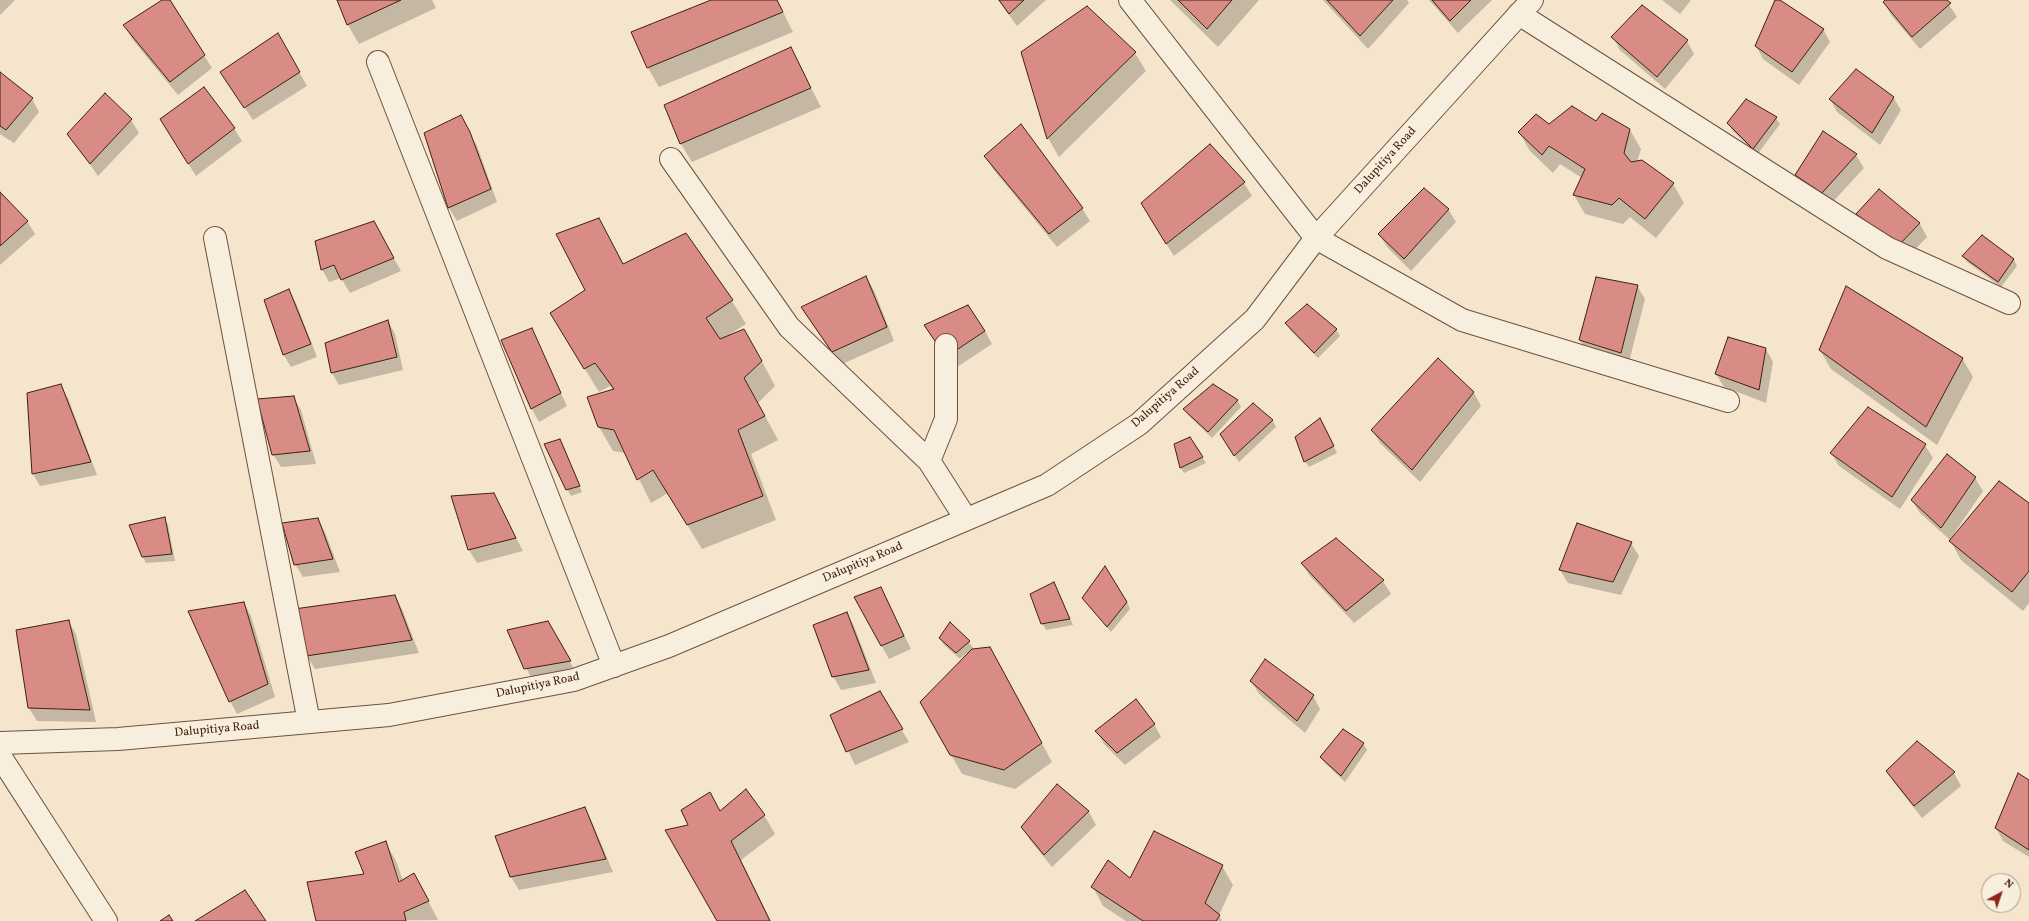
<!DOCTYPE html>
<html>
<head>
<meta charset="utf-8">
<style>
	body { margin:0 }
	#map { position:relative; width:2029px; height:921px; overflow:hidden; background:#f5e5cd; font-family:Vollkorn,serif }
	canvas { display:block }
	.north { position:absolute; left:1981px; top:873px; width:40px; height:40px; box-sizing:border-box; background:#f8eede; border:1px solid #af9c8a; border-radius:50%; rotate:40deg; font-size:11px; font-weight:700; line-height:16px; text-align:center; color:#41210c }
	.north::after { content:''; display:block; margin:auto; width:14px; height:18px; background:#8f2418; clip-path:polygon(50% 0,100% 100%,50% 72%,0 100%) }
</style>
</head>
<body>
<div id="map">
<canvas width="2029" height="921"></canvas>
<div class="north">N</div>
</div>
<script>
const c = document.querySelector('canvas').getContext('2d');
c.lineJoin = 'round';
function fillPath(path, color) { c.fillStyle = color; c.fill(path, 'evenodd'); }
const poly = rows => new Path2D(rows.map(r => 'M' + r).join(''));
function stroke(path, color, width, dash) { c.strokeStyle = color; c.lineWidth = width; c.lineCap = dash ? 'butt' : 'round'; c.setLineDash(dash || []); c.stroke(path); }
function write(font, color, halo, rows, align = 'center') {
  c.font = font + ' Vollkorn,serif'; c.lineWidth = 3; c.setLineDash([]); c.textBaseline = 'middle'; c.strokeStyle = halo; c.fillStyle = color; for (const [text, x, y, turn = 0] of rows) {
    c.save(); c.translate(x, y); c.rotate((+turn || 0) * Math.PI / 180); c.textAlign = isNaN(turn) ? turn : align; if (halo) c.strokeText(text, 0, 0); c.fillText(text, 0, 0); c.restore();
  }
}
const shadow = poly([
	[0,0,15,0,0,15],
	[164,0,169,0,212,68,178,95,132,39,125,26],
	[338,0,432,0,436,8,359,44,348,25],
	[714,0,777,0,793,32,659,87,648,68,632,32],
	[998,0,1046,0,1017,26],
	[1170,0,1259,0,1218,47],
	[1323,0,1407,0,1409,3,1368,49],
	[1429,0,1492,0,1458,33],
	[1662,0,1691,0,1680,14],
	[1776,0,1823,29,1830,42,1799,85,1763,59,1756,46],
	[1886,0,1946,0,1957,17,1920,49,1891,15,1884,2],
	[1613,37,1687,41,1694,54,1665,89,1620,50],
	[285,47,307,86,253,120,221,72],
	[790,48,821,107,692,162,681,144,665,106],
	[1022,52,1135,53,1146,71,1059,157,1048,138],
	[0,73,32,99,39,112,14,143,0,134],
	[105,94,131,120,139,133,98,176,69,134],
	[1893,97,1901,110,1880,145,1837,112,1830,99],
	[1776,118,1780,124,1757,155,1732,130,1729,123],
	[1549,125,1630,130,1641,149,1637,162,1673,184,1684,203,1656,238,1630,217,1623,224,1585,214,1574,195,1582,178,1560,164,1553,173,1530,151,1519,132],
	[234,128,242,141,196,176,169,133],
	[468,130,477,146,497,202,457,221,449,208,425,134],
	[1823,133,1856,155,1864,168,1830,205,1804,188,1796,175],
	[1210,145,1244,183,1252,196,1174,256,1149,217],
	[986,156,1082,208,1090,221,1057,247,993,169],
	[1879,190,1920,224,1927,237,1907,258,1864,227,1857,214],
	[0,193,27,221,35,234,0,265],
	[1448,209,1456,222,1411,271,1387,247,1379,234],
	[599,219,624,265,732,301,746,324,730,334,758,354,775,386,758,403,778,440,751,454,776,520,702,549,668,493,651,503,626,453,613,451,599,427,613,390,610,386,599,392,565,337,586,290],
	[381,235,401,271,350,293,341,278,329,282,322,269],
	[1982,236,2014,260,2017,266,2001,287,1967,262,1963,256],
	[866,277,874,290,894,341,840,365,810,320],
	[1637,286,1645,299,1628,366,1587,353,1580,340],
	[288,290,296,303,317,357,291,367,283,354],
	[388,321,395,334,403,370,339,385,332,373],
	[1287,323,1336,329,1340,336,1318,358,1290,330],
	[531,329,567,406,539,422,532,409,502,340],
	[985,331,992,344,954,369,933,338],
	[1766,349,1773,362,1766,403,1724,387,1716,374],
	[1820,350,1962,358,1973,377,1937,445,1831,369],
	[1438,360,1474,393,1481,406,1420,482,1380,443,1372,430],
	[60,385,68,398,97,475,40,486,33,474],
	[1213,385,1238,401,1241,407,1212,438,1188,415,1184,409],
	[293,397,301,410,316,464,281,467,273,454],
	[1253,405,1273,421,1276,427,1239,462,1225,441],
	[1324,426,1337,453,1309,467,1305,461],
	[560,440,564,447,582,492,571,496,567,489],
	[1925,445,1933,458,1900,509,1839,466,1831,453],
	[1202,457,1206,463,1184,473,1180,467],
	[1975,478,1983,491,1951,538,2029,504,2029,603,2023,611,1961,560,1950,540,1920,513,1912,500],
	[493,494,523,551,477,563,469,550,452,497],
	[164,518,168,525,175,561,146,563,143,557],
	[318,519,325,532,340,572,303,577,295,564],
	[1578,524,1631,543,1639,556,1621,595,1568,583,1560,570],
	[1336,539,1383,581,1391,594,1354,623,1310,576,1302,563],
	[881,588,911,649,889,659,855,598],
	[1057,590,1073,625,1046,630,1042,623],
	[395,596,402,609,419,653,315,669,307,656],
	[1083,598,1127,602,1130,609,1111,632],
	[244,603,251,616,275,697,237,714,230,701],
	[846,613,854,626,876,683,841,690,833,676],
	[68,621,76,634,96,722,37,721,29,708],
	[547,623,577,674,533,682,508,630],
	[950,623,969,642,973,648,971,650,990,648,1052,762,1015,789,962,774,921,702,968,654,967,653,960,659,944,645,940,638],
	[1251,681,1313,696,1320,709,1305,733,1259,694],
	[879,692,909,742,855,765,831,715],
	[1154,724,1161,737,1125,765,1104,744,1097,732],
	[1363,743,1367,750,1345,782,1325,763,1321,757],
	[1887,771,1954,773,1961,786,1922,818,1895,784],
	[2029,781,2029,857,2003,841,1996,828],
	[1057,786,1089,812,1096,825,1052,867,1030,840,1023,827],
	[585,809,592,822,613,872,519,890,511,877],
	[720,812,764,815,775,834,741,860,771,921,718,921,690,826],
	[385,842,396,861,403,881,424,893,438,920,317,921,366,874],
	[391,861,393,861,402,887,400,887],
	[1222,866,1233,885,1219,915,1222,921,1126,921,1103,906,1093,887]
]);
const building = poly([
	[162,0,170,0,205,55,170,82,123,25,162,0],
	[337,0,401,0,347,25,337,0],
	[711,0,777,0,783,12,647,68,631,32,711,0],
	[999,0,1024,0,1009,14,999,0],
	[1178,0,1232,0,1207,29,1178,0],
	[1327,0,1393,0,1360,36,1327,0],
	[1432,0,1471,0,1450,21,1432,0],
	[1775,0,1780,0,1824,29,1792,72,1755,46,1775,0],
	[1885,0,1947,0,1951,3,1912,37,1883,2,1885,0],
	[1642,5,1688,40,1657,77,1611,37,1642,5],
	[1087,6,1136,52,1047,139,1021,52,1087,6],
	[278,33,300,72,244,108,220,72,278,33],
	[791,47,811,88,680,144,664,105,791,47],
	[1856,69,1894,97,1872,133,1829,99,1856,69],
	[0,72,33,98,6,130,0,126,0,72],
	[204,87,235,128,188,164,160,119,204,87],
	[105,93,132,119,90,164,67,134,105,93],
	[1746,99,1777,117,1753,149,1727,123,1746,99],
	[1572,106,1596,121,1602,113,1630,129,1624,153,1631,162,1642,160,1674,183,1645,219,1619,198,1612,205,1573,195,1585,169,1549,146,1542,155,1518,132,1536,114,1549,124,1572,106],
	[461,115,470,132,491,189,448,208,424,133,461,115],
	[1021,124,1083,208,1049,234,984,156,1021,124],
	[1823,131,1857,154,1822,193,1795,175,1823,131],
	[1210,144,1245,182,1166,244,1141,203,1210,144],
	[1424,188,1449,209,1404,259,1378,234,1424,188],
	[1879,189,1920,223,1899,245,1856,214,1879,189],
	[0,192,28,221,0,246,0,192],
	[599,218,623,264,686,233,733,300,706,318,720,339,744,329,762,361,744,378,765,416,738,430,763,496,687,525,653,470,637,480,614,430,598,427,587,397,614,389,595,363,584,369,550,313,585,290,556,234,599,218],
	[374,221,394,258,341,280,334,265,321,270,315,241,374,221],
	[1982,235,2014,259,1998,282,1962,256,1982,235],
	[866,276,887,327,832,352,801,307,866,276],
	[1596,277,1638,285,1621,353,1579,340,1596,277],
	[1846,286,1963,358,1926,427,1819,350,1846,286],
	[289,289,311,344,283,355,264,300,289,289],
	[1307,304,1337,329,1314,353,1285,323,1307,304],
	[968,305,985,331,946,357,924,325,968,305],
	[388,320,397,357,331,373,325,343,388,320],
	[532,328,561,393,531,409,501,340,532,328],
	[1728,337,1766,348,1759,390,1715,374,1728,337],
	[1438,358,1474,392,1412,470,1371,430,1438,358],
	[61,384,91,462,32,474,27,393,61,384],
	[1213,384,1238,400,1208,432,1183,409,1213,384],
	[294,396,310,451,272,455,257,399,294,396],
	[1253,403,1273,420,1234,456,1220,434,1253,403],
	[1868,407,1926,444,1892,497,1830,453,1868,407],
	[1320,418,1334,446,1304,462,1295,437,1320,418],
	[1190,437,1203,457,1180,468,1174,444,1190,437],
	[560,439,580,486,566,490,544,444,560,439],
	[1947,454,1976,477,1941,528,1911,500,1947,454],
	[1999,481,2029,503,2029,571,2012,592,1949,541,1999,481],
	[494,493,516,538,468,550,451,496,494,493],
	[165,517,172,554,142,557,129,525,165,517],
	[318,518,333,559,294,565,282,523,318,518],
	[1577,523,1632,542,1613,582,1559,570,1577,523],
	[1336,538,1384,580,1346,611,1301,563,1336,538],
	[1105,566,1127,602,1107,627,1082,598,1105,566],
	[1054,582,1070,619,1041,624,1030,594,1054,582],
	[881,587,904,636,881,646,854,597,881,587],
	[395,595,412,640,306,656,294,609,395,595],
	[244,602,268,684,229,702,188,611,244,602],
	[847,612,869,670,832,677,813,625,847,612],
	[69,620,90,710,28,708,16,630,69,620],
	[548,621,571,661,524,669,507,630,548,621],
	[950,622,970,641,956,653,939,638,950,622],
	[990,647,1042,743,1004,770,950,755,920,702,972,649,990,647],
	[1265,659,1314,695,1297,721,1250,681,1265,659],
	[880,691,903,729,846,752,830,715,880,691],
	[1136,699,1155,724,1117,753,1095,731,1136,699],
	[1343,729,1364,743,1341,776,1320,757,1343,729],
	[1917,741,1955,772,1914,806,1886,771,1917,741],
	[2018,773,2029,780,2029,850,1995,828,2018,773],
	[1057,784,1089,811,1044,855,1021,827,1057,784],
	[746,789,765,815,731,841,770,921,717,921,665,830,688,825,681,810,710,792,720,811,746,789],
	[585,807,606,859,510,877,495,836,585,807],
	[1154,831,1223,865,1205,903,1220,915,1216,921,1143,921,1091,887,1108,860,1130,878,1154,831],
	[386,841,399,882,414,873,429,901,404,912,406,921,316,921,307,882,364,874,355,852,386,841],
	[245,890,266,921,195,921,245,890],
	[169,915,173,921,160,921,169,915]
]);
const minor = poly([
	[1130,0,1316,238,1462,320,1728,401],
	[1519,14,1887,248,2009,303],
	[378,62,614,666],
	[671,159,789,327,929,461,966,519],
	[215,238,309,722],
	[929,461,946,419,946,345]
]);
const tertiary = poly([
	[0,743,118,739,389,715,574,680,669,646,1047,485,1139,424,1255,319,1316,238,1532,0],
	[0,756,106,921]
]);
const streetNames = [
	["Dalupitiya Road",1386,161,-48],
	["Dalupitiya Road",1166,398,-41],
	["Dalupitiya Road",863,563,-23],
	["Dalupitiya Road",538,686,-12],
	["Dalupitiya Road",217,730,-5]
];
fillPath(shadow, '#0003');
fillPath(building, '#d98b86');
stroke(building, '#41210c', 1);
stroke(minor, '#6e523c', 24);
stroke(tertiary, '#6e523c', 24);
stroke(minor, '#f8eede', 22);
stroke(tertiary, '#f8eede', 22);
write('12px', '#41210c', '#f8eede', streetNames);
</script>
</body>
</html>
